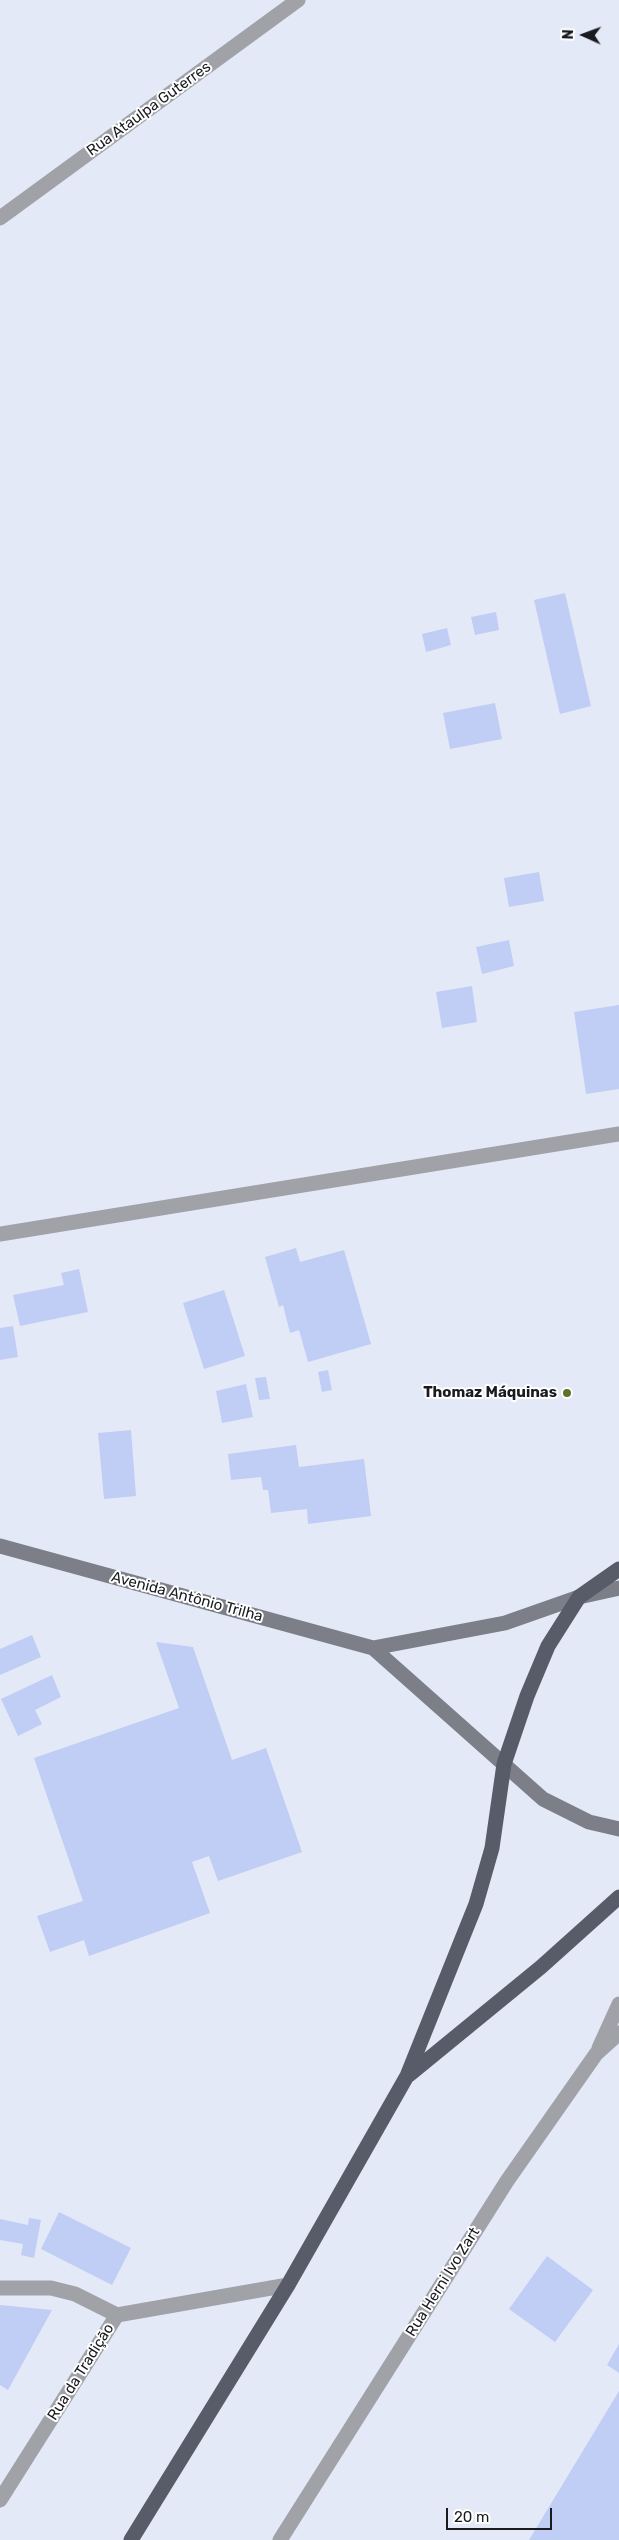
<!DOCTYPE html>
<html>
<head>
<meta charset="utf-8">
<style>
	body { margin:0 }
	#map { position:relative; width:619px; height:2540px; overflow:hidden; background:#e4e9f8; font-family:Rubik,sans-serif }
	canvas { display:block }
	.north { position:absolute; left:559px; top:10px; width:50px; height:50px; -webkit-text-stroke:4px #fff; paint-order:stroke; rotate:272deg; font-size:14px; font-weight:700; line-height:20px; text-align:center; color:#191b20 }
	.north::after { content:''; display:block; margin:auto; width:18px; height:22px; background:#191b20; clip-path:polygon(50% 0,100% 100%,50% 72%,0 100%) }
	.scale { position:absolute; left:446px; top:2508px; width:106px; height:22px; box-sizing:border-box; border:2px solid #191b20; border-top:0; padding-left:6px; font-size:15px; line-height:18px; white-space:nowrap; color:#191b20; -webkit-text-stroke:4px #fff; paint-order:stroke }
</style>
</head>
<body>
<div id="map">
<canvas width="619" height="2540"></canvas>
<div class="north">N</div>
<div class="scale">20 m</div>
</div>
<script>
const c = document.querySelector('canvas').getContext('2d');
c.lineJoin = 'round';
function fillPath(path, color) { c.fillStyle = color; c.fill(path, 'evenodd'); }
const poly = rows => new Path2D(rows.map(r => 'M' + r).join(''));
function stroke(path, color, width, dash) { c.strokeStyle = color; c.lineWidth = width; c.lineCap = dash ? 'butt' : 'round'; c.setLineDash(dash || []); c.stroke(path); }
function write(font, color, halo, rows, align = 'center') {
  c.font = font + ' Rubik,sans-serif'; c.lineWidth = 4; c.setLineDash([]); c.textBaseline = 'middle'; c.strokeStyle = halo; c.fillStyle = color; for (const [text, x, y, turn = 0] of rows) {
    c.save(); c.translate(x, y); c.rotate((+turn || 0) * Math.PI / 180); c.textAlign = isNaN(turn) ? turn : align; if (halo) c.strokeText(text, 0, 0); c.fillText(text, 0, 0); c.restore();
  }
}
const building = poly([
	[565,593,591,706,560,714,534,600],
	[496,612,499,630,475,635,471,617],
	[447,628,451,645,426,652,422,634],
	[495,703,502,739,450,749,443,713],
	[539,872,544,901,509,907,504,878],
	[509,940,514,966,482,974,476,947],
	[472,986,477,1022,442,1028,436,992],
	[619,1005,619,1089,586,1094,574,1012],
	[296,1248,300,1262,344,1250,371,1344,308,1362,299,1330,290,1333,283,1305,279,1307,265,1257],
	[79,1269,88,1312,20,1326,13,1295,64,1285,61,1273],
	[224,1290,245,1356,204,1369,183,1303],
	[13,1326,18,1357,0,1360,0,1328],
	[328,1370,332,1390,322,1392,318,1372],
	[266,1377,270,1399,259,1400,255,1378],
	[246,1384,253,1417,222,1423,216,1391],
	[131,1430,136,1496,104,1499,98,1433],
	[296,1445,299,1467,364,1459,371,1516,308,1524,307,1509,271,1513,268,1490,263,1490,261,1477,231,1480,228,1454],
	[32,1635,41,1657,0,1675,0,1649],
	[156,1642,193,1647,232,1760,266,1748,302,1852,218,1881,209,1856,192,1862,210,1913,89,1956,84,1940,50,1952,37,1916,83,1901,34,1758,179,1708],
	[52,1675,61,1697,35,1710,42,1724,18,1736,1,1699],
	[59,2212,131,2248,112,2285,41,2249],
	[29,2218,41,2220,34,2258,21,2255,23,2244,0,2240,0,2219,28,2225],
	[547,2256,593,2290,555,2342,509,2309],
	[0,2305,52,2310,8,2390,0,2385],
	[619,2344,619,2373,607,2365],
	[619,2391,619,2540,529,2540]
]);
const minor = poly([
	[0,218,298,0],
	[0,1234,619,1134],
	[599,2048,619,2004],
	[0,2288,51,2288,75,2294,117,2315],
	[0,2500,117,2315,288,2285],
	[280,2540,507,2181,596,2054,619,2033]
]);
const secondary = poly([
	[0,1546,373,1648,505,1623,579,1597,619,1588],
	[373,1648,543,1799,589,1822,619,1829]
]);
const trunk = poly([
	[409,2075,541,1967,619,1897],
	[131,2540,288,2285,407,2076,476,1904,492,1848,504,1764,527,1696,548,1646,579,1597,619,1569]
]);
const markers = [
	[567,1393,5,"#5b7426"]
];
const streetNames = [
	["Rua Ataulpa Guterres",149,109,-36],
	["Avenida Antônio Trilha",187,1597,15],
	["Rua Herni Ivo Zart",443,2282,-58],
	["Rua da Tradição",81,2372,-58]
];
const poiNames = [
	["Thomaz Máquinas",557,1393]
];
fillPath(building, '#c0cdf4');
stroke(minor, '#a0a2a8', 15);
stroke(secondary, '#7c7f88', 15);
stroke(trunk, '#585c68', 15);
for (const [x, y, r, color] of markers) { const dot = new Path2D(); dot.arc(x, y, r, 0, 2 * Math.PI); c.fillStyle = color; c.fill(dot); stroke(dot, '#fff', 2); }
write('15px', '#191b20', '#fff', streetNames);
write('bold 15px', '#191b20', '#fff', poiNames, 'right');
</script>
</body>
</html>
